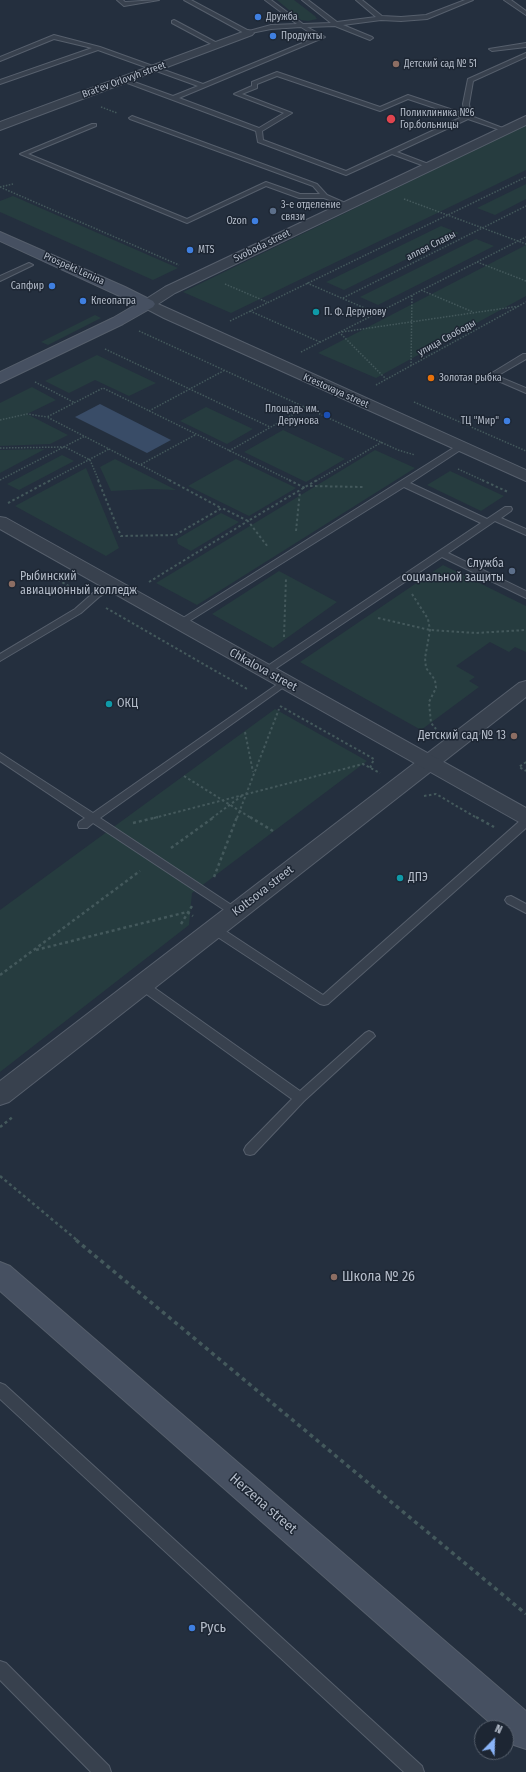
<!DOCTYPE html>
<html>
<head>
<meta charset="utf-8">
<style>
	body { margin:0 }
	#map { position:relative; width:526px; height:1772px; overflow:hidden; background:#242f3e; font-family:"Fira Sans Condensed",sans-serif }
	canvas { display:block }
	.north { position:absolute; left:474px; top:1720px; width:40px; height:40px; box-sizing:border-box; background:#1d2633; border:1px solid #59626f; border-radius:50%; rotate:23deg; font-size:11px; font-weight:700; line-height:16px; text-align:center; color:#b4bcc9 }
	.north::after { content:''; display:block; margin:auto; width:14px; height:18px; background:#8ab4f8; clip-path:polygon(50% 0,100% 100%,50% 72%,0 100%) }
</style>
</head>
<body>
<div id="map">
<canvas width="526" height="1772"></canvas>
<div class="north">N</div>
</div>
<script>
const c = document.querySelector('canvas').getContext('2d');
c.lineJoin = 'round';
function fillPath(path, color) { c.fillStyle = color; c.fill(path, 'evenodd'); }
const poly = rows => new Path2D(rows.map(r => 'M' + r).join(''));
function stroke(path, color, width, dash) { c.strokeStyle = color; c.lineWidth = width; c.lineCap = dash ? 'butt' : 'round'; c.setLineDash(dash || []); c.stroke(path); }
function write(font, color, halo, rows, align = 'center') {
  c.font = font + ' "Fira Sans Condensed",sans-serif'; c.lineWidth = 3; c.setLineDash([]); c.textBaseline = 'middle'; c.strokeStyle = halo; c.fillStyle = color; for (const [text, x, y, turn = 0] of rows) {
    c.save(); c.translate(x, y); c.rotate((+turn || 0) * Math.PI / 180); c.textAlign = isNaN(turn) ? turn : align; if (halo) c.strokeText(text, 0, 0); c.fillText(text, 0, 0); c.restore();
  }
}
const green = poly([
	[294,0,315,16,317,19,308,21,301,20,277,0],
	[526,125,526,170,231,313,183,292],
	[526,184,526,199,495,215,477,208],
	[13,196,178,268,153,280,0,212,0,201],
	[441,226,459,233,344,290,326,282],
	[476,239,494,246,378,305,360,297],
	[526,245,526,296,376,378,318,353],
	[95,315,101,318,48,345,41,342],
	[97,355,156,383,129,396,95,380,69,393,45,381],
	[32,387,56,400,27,414,68,435,50,444,0,446,0,403],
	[206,407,253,429,227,444,180,421],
	[283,430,345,459,306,482,244,452],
	[45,449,0,473,0,450],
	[375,450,415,468,197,605,156,583],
	[62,455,74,461,19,490,7,484],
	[115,459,176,490,151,489,111,491,100,467],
	[236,459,288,484,296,488,249,516,188,486],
	[86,468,119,548,106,556,15,506],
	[450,471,504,496,481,511,427,485],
	[221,513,239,522,191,551,178,544,177,539],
	[443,565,526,606,526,652,515,647,509,652,490,642,456,666,475,677,469,681,479,687,421,730,300,662],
	[279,571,337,602,273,648,212,614],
	[275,709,367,761,192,893,189,925,0,1072,0,910]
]);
const water = poly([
	[100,404,171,440,147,453,75,417]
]);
const pathFar3 = poly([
	[101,107,117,113],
	[0,187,179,265],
	[0,187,13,184],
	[404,199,526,244],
	[477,262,526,281],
	[307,283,376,313],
	[225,284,267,302],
	[421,290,473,312],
	[343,298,526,206],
	[250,311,320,342],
	[230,321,526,177],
	[139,331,398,450,415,455],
	[339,332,386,379],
	[342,332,520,306],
	[105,349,270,427],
	[301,352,526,237],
	[411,366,412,295],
	[35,382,75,403],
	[376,385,526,302],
	[414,402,526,451],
	[149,411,225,370],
	[0,420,27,414,47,417],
	[195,435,140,465,47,417,103,388,291,481],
	[0,448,65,447,90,460,99,481],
	[229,451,306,407],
	[141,465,171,481],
	[458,469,484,481],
	[0,480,85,436],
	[49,481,109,449],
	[316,481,382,442]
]);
const pathFar2 = poly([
	[98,480,121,536,175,535,222,508,248,521,317,480],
	[169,480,221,508],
	[289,480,305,488],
	[482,480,508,492],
	[310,486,363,487],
	[8,503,51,480],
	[296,531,300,491],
	[58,580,76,590],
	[149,582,248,521,268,547],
	[412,594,428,619,430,630,425,658,426,668,435,680,436,688,429,702,431,723,436,729],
	[106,608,247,689],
	[378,618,430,630,476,633,526,630],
	[284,637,286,578],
	[280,706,374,759,370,768],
	[245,732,253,772],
	[526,762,519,767,526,771],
	[184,776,251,818],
	[424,796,436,794,477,818],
	[154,818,363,764,380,773],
	[212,818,243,795],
	[237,818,279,709]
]);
const pathFar1 = poly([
	[250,817,273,831],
	[476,817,494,827],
	[133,823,158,817],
	[171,848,214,817],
	[214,877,237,817],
	[181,924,192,906],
	[36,950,187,912,193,916],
	[0,975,140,871],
	[0,1127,14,1116],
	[0,1176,78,1241]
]);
const path = poly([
	[76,1240,526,1614]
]);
const service = poly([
	[117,0,123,0,125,2,159,0,124,6,117,0],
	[184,0,191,0,249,31,271,25,297,24,265,0,271,0,303,24,331,23,302,0,308,0,337,22,376,17,356,0,362,0,382,16,401,17,426,15,465,0,473,0,427,19,401,21,381,20,343,25,372,37,373,38,370,40,335,26,307,27,325,37,179,98,259,128,284,113,234,94,252,86,252,82,277,72,380,107,408,95,465,114,463,104,468,79,526,53,526,57,473,81,469,104,471,116,508,130,503,131,468,119,397,152,431,165,431,167,427,167,392,154,346,175,258,142,256,131,122,81,122,79,126,79,173,96,198,86,98,50,0,84,0,80,92,48,54,39,0,61,0,57,54,35,100,47,203,84,317,37,301,27,271,29,246,34,184,0],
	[277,76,380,111,408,99,462,117,346,171,263,140,262,131,292,113,242,94,257,88,257,84,277,76],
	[504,0,511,0,526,11,526,15,504,0],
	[174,20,219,44,220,45,215,46,172,23,172,21,174,20],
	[526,43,526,47,492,51,489,49,526,43],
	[132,116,317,184,327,195,350,205,345,206,324,198,299,198,266,186,187,223,20,154,92,124,96,124,96,126,28,154,187,219,266,182,300,194,320,194,313,186,130,119,129,118,132,116],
	[29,263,33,265,31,266,0,281,0,276,29,263],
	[523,354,526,354,526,359,497,376,526,388,526,393,487,376,523,354],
	[458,445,464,445,465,447,410,483,487,519,505,507,511,507,512,509,511,511,501,518,526,529,526,535,495,521,448,553,526,591,526,598,442,557,269,673,263,673,261,671,263,669,481,523,404,487,183,625,180,626,175,623,458,445],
	[112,582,117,585,115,587,99,597,81,613,0,661,0,654,75,609,93,593,112,582],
	[285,679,290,682,288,684,100,818,239,910,241,913,239,916,235,917,93,823,87,828,79,828,78,825,79,822,85,818,0,761,0,753,93,813,285,679],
	[526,818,526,828,328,1004,324,1005,320,1004,210,932,208,929,210,926,214,925,218,926,323,995,522,819,526,818],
	[511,896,526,904,526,913,507,903,505,900,507,897,511,896],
	[142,981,146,982,300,1091,365,1033,369,1031,373,1033,375,1036,304,1101,254,1154,250,1155,246,1154,244,1150,246,1146,292,1099,138,988,136,985,138,982,142,981],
	[0,1383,5,1385,422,1766,424,1772,404,1772,0,1399,0,1383],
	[0,1661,6,1663,109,1766,111,1772,91,1772,0,1680,0,1661]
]);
const minor = poly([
	[248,30,252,31,254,33,252,35,0,130,0,122,248,30],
	[526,681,526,697,9,1102,0,1105,0,1081,519,683,526,681]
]);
const tertiary = poly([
	[526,116,526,125,175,293,158,304,526,470,526,481,164,318,143,307,141,304,143,301,165,287,526,116],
	[0,517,6,518,526,808,526,824,519,822,0,529,0,517]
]);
const secondary = poly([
	[0,232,125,287,153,301,155,304,153,307,123,324,0,383,0,372,113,318,137,304,0,241,0,232],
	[0,1262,10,1266,526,1711,526,1749,514,1745,506,1737,506,1728,496,1728,0,1291,0,1262]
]);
const markers = [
	[258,17,4,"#3f7fe0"],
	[273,36,4,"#3f7fe0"],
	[396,64,4,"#8d6e63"],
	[391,119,5,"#e0444e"],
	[273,211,4,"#5c6f8a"],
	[255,221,4,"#3f7fe0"],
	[190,250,4,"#3f7fe0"],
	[52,286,4,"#3f7fe0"],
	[83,301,4,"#3f7fe0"],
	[316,312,4,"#0f9aa8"],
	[431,378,4,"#e8710a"],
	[327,415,4,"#1a4fb4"],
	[507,421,4,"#3f7fe0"],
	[512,571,4,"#5c6f8a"],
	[12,584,4,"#8d6e63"],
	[109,704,4,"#0f9aa8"],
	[514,736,4,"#8d6e63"],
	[400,878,4,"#0f9aa8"],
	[334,1277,4,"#8d6e63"],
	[192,1628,4,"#3f7fe0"]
];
const farPoinames = [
	["Дружба",266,17],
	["Продукты",281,36],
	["Детский сад № 51",404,64],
	["Поликлиника №6",400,113],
	["Гор.больницы",400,125],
	["3-е отделение",281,205],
	["связи",281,217],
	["Ozon",247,221,"right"],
	["MTS",198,250],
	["Сапфир",44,286,"right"],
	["Клеопатра",91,301],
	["П. Ф. Дерунову",324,312],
	["Золотая рыбка",439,378],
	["Площадь им.",319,409,"right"],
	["Дерунова",319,421,"right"],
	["ТЦ \"Мир\"",499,421,"right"]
];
const farStreetnames = [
	["Brat'ev Orlovyh street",124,80,-20],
	["Svoboda street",262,246,-26],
	["аллея Славы",431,246,-27],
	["Prospekt Lenina",74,269,24],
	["улица Свободы",447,338,-29],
	["Krestovaya street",336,391,24]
];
const poiNames = [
	["Служба",504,564,"right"],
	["социальной защиты",504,578,"right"],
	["Рыбинский",20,577],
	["авиационный колледж",20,591],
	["ОКЦ",117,704],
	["Детский сад № 13",506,736,"right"],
	["ДПЭ",408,878]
];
const streetNames = [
	["Chkalova street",263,670,29],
	["Koltsova street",263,891,-38]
];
const nearPoinames = [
	["Школа № 26",342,1277],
	["Русь",200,1628]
];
const nearStreetnames = [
	["Herzena street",263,1504,41]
];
fillPath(green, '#263c3f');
fillPath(water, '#394c67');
stroke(service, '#565f6c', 2);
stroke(minor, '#565f6c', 2);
stroke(tertiary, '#565f6c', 2);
stroke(secondary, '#565f6c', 2);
stroke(pathFar3, '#44595c', 1.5, [1.5, 1.5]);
stroke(pathFar2, '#44595c', 2, [2.5, 2.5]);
stroke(pathFar1, '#44595c', 2.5, [3, 3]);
stroke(path, '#44595c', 3.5, [4, 4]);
fillPath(service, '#38414e');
fillPath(minor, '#38414e');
fillPath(tertiary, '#38414e');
fillPath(secondary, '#465061');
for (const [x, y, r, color] of markers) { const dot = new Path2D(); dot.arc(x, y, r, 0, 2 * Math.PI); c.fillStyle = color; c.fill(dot); stroke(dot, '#1d2633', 1.5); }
write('10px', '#b4bcc9', '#1d2633', farPoinames, 'left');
write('10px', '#b4bcc9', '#1d2633', farStreetnames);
write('12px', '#b4bcc9', '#1d2633', poiNames, 'left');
write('12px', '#b4bcc9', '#1d2633', streetNames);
write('14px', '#b4bcc9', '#1d2633', nearPoinames, 'left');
write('14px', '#b4bcc9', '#1d2633', nearStreetnames);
</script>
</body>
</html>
